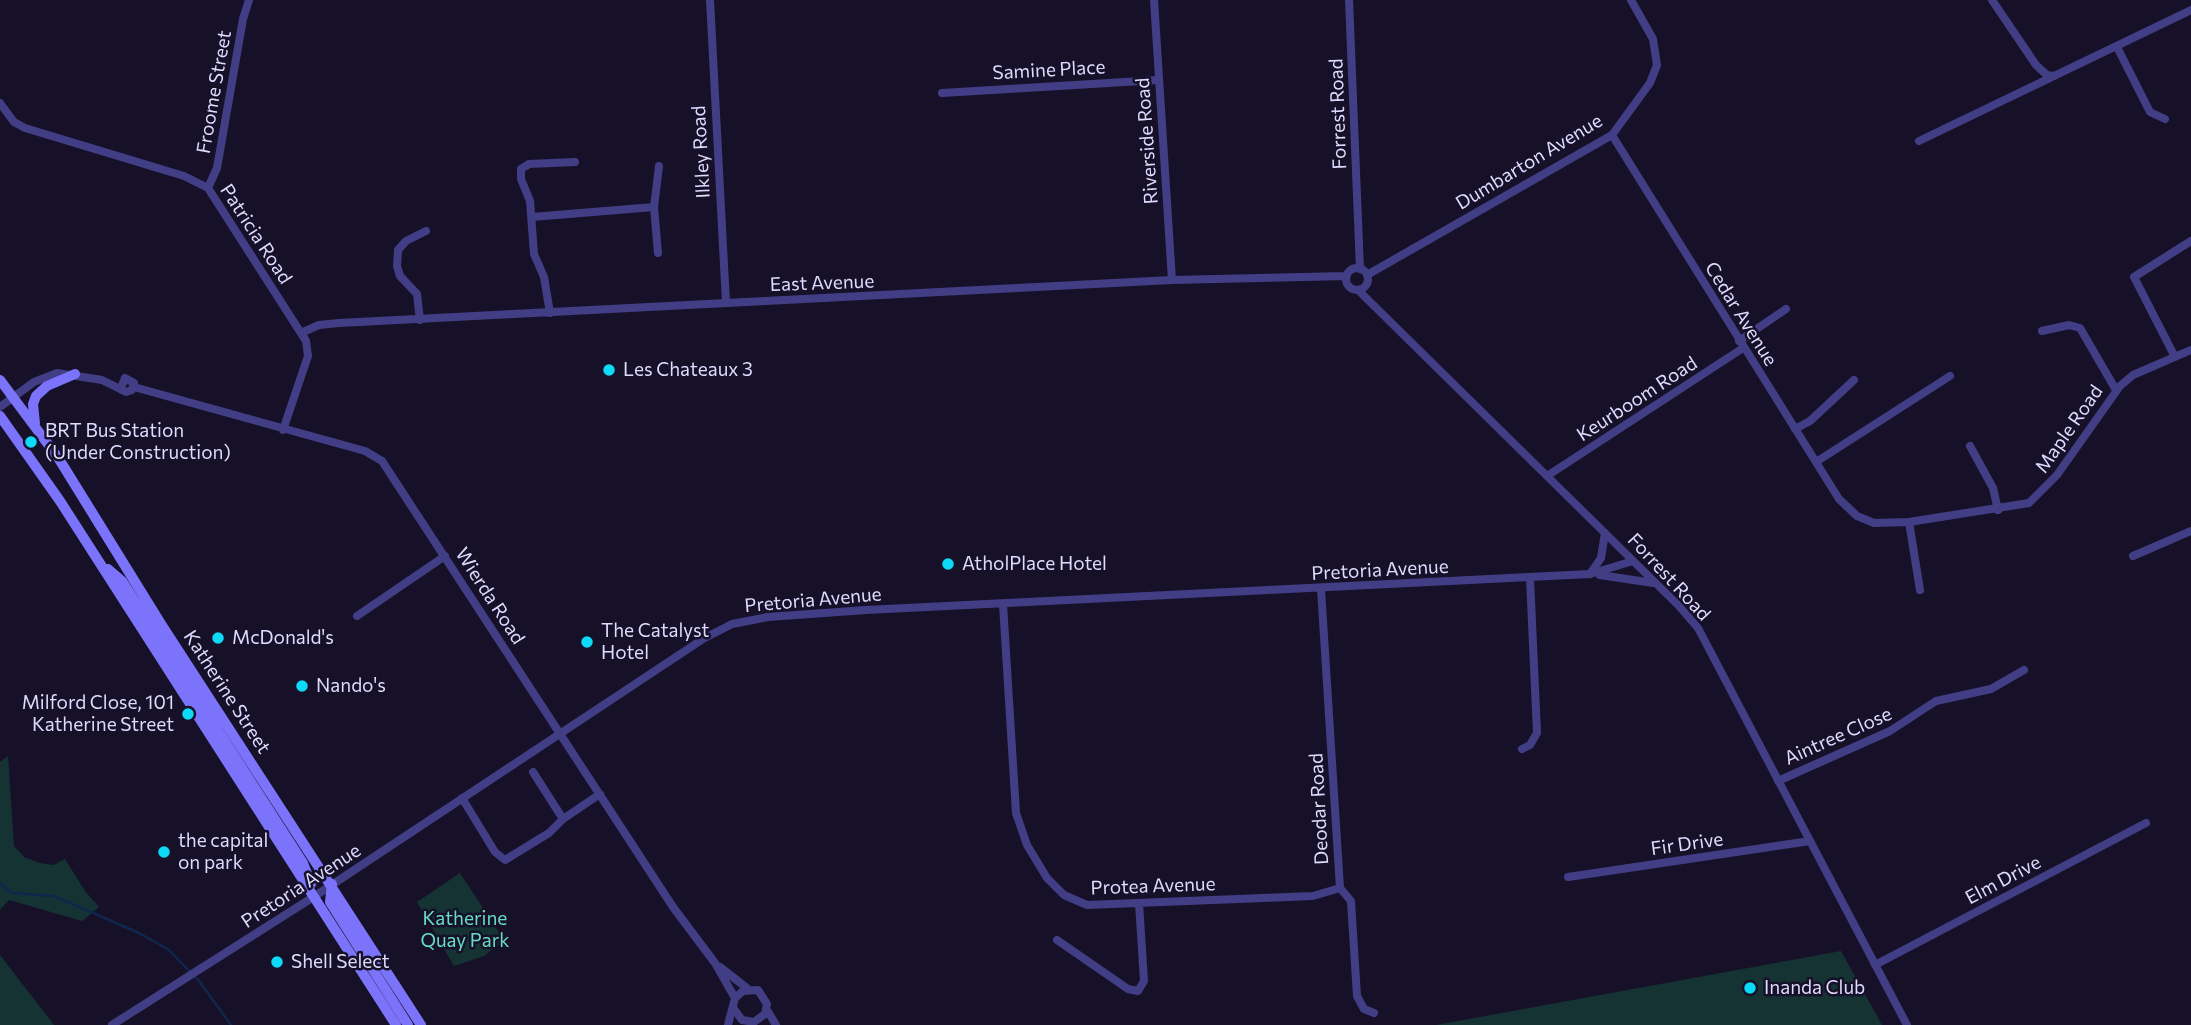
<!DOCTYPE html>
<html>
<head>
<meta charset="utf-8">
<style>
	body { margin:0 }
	canvas { display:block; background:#161129 }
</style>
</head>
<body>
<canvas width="2191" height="1025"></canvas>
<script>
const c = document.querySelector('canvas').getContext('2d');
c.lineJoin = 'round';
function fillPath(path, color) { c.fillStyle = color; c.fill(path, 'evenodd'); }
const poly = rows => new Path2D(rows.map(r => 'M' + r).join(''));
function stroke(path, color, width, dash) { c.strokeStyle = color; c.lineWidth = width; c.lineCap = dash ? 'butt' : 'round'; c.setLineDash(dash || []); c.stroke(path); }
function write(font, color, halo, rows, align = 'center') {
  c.font = font + ' Commissioner,sans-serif'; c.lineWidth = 5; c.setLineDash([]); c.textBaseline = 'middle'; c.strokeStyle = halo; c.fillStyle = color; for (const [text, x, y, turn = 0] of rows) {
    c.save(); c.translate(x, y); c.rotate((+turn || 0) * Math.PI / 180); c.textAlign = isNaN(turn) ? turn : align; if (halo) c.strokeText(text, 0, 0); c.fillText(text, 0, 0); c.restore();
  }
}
const green = poly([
	[8,756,14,846,24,857,40,863,54,865,65,859,85,891,99,907,82,921,9,900,0,910,0,762],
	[460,873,504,940,484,956,454,966,417,902],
	[1841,951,1882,1025,1436,1025],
	[0,955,54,1025,0,1025]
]);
const stream = poly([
	[0,883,12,893,54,896,139,933,169,950,199,981,231,1025]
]);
const minor = poly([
	[710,0,726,303],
	[1154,0,1172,280],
	[1349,0,1360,269],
	[1992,0,2036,65,2047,75,2054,76],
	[2117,47,2150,112,2165,119],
	[942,93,1158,80],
	[0,103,14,122,25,128,184,176,208,188,306,341,308,356,283,430],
	[1612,135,1839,499,1857,516,1874,523,1909,522,2029,503,2057,475,2120,386,2133,375,2191,350],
	[1919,141,2191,10],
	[208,188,217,168,243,19,249,0],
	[532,217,654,207],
	[658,253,654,207,659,166],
	'1346 279a11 11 0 1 1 22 0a11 11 0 1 1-22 0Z',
	[1367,275,1612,135,1650,83,1657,65,1653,39,1631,0],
	[1358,290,1679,606,1698,628,1907,1025],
	[550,313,544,277,534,254,530,201,521,179,521,169,529,164,575,162],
	[420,320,417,294,400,276,397,266,398,250,406,241,426,231],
	[2042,331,2069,325,2080,328,2116,390],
	[301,333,319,325,339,323,1172,280,1346,276],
	[1739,341,1786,309],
	[2175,357,2134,277,2191,241],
	[134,387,365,451,382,461,673,907,715,963,735,998],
	[0,407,34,382,57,373,102,380,126,392,132,390,134,383,125,378,121,388],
	[1795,429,1810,421,1854,380],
	[1970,446,1993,488,1998,510],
	[1816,462,1950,376],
	[1547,476,1743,348],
	[1909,522,1920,590],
	[2133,556,2191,531],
	[1590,574,1601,558,1605,533],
	[1600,575,1653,583],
	[1321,589,1340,888],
	[1003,604,1016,813,1027,845,1047,878,1064,895,1087,905,1313,896,1340,888],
	[357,616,445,556],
	[1522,749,1530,745,1537,733,1530,578],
	[533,772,563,819],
	[1778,781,1890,731,1936,701,1991,689,2024,670],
	[462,798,495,852,505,860,549,833,563,819,600,794],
	[1568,877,1810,841],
	[1340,888,1351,901,1357,996,1364,1009,1374,1013],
	[1057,940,1128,989,1138,991,1144,981,1139,903],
	[1875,965,2146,823],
	[720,967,748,989],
	[767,1010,776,1025],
	[112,1025,315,896,703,639,732,624,768,617,866,610,1590,574,1633,561],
	[728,1025,735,998,743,991,758,990,767,1004,765,1014,754,1022,742,1020,734,1009]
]);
const secondary = poly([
	[0,380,59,459,161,624,421,1025],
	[0,416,60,501,396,1025],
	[35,424,33,404,36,396,47,386,75,374],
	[108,569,122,581,303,863,311,884],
	[332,884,330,902,408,1025]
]);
const markers = [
	[609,370,7,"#0cdaf8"],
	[31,442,7,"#0cdaf8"],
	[948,564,7,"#0cdaf8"],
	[218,638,7,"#0cdaf8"],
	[587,642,7,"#0cdaf8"],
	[302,686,7,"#0cdaf8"],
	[188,714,7,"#0cdaf8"],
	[164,852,7,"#0cdaf8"],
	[277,962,7,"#0cdaf8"],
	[1750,988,7,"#0cdaf8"]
];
const streetNames = [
	["Samine Place",1049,70,-3],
	["Froome Street",214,92,-80],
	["Forrest Road",1338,114,-92],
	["Riverside Road",1147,141,-94],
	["Ilkley Road",701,152,-93],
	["Dumbarton Avenue",1529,162,-31],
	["Patricia Road",256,234,57],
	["East Avenue",822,283,-2],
	["Cedar Avenue",1741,314,58],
	["Keurboom Road",1637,399,-33],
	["Maple Road",2069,429,-55],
	["Pretoria Avenue",1380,570,-3],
	["Forrest Road",1669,577,47],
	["Wierda Road",490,596,57],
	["Pretoria Avenue",813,600,-5],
	["Katherine Street",227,692,57],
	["Aintree Close",1838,736,-24],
	["Deodar Road",1319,809,-93],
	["Fir Drive",1687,844,-8],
	["Elm Drive",2003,880,-28],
	["Pretoria Avenue",301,886,-33],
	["Protea Avenue",1153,886,-2]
];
const poiNames = [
	["Les Chateaux 3",623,370],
	["BRT Bus Station",45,431],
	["(Under Construction)",45,453],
	["AtholPlace Hotel",962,564],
	["The Catalyst",601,631],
	["Hotel",601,653],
	["McDonald's",232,638],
	["Nando's",316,686],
	["Milford Close, 101",174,703,"right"],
	["Katherine Street",174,725,"right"],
	["the capital",178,841],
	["on park",178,863],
	["Shell Select",291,962],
	["Inanda Club",1764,988]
];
const parkNames = [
	["Katherine",465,919],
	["Quay Park",465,941]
];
fillPath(green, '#143332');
stroke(stream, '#10264d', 2.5);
stroke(minor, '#423e86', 8);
stroke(secondary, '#7b74fb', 10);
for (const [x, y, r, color] of markers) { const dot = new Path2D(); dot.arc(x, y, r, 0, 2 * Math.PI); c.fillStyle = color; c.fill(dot); stroke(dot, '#161129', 2.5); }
write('19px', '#dfdafe', '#161129', streetNames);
write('19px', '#dfdafe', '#161129', poiNames, 'left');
write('19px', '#67ddc3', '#161129', parkNames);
</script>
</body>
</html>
